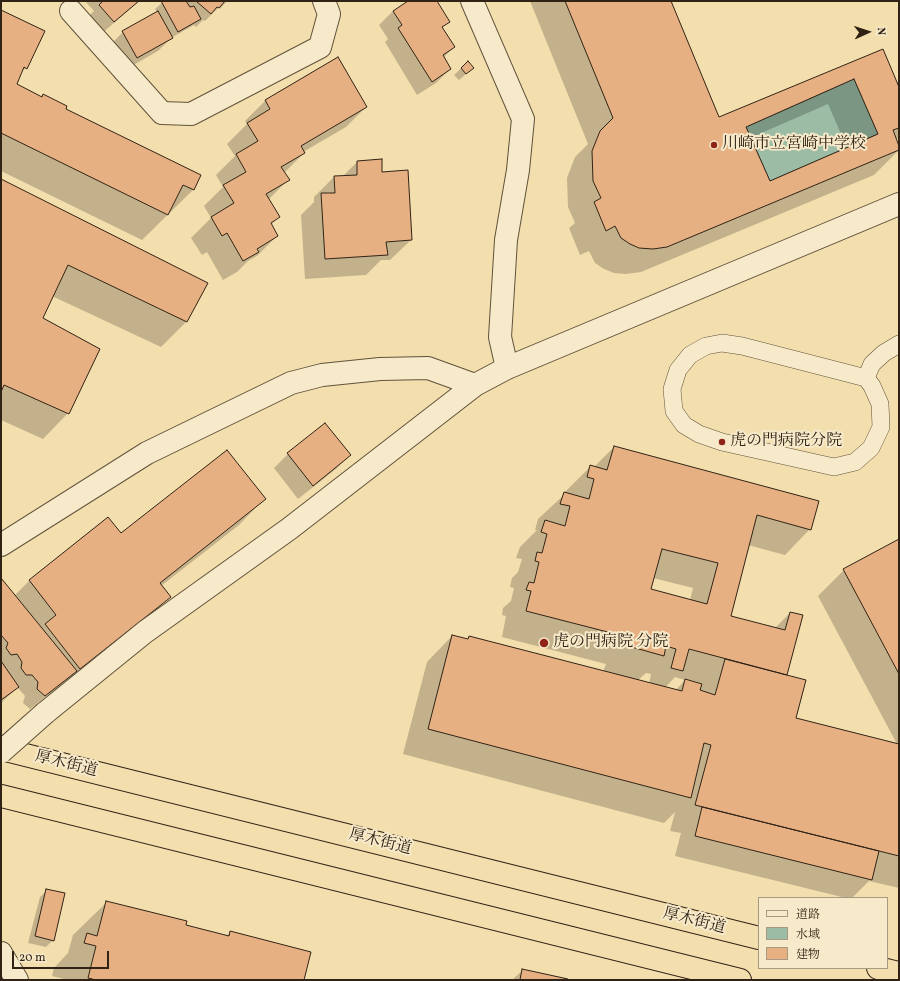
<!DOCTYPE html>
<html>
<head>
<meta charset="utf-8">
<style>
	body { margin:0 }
	#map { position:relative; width:900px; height:981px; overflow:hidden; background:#f3dead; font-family:Vollkorn,"Noto Serif JP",serif }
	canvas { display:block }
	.frame { position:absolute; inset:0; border:2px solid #302316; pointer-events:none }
	.legend { position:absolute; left:758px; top:897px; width:130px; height:72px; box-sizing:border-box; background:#f7eaca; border:1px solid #a79a82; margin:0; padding:5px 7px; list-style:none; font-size:12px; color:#302316 }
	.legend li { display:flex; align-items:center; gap:8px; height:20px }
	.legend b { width:20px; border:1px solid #a79a82 }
	.north { position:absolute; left:848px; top:12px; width:40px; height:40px; -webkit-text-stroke:3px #f7eaca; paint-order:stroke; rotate:87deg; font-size:11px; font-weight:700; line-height:16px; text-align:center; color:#302316 }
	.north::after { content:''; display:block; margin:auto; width:14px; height:18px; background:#302316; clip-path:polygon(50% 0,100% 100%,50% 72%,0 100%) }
	.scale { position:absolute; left:12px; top:951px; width:97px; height:18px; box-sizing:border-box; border:2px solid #302316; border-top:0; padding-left:5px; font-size:12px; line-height:14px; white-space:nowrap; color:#302316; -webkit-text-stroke:3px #f7eaca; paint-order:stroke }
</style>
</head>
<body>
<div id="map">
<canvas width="900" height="981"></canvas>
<div class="frame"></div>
<ul class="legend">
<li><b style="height:5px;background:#f7eaca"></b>道路</li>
<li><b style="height:11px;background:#9cbca6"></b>水域</li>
<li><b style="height:11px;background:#e7b082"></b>建物</li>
</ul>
<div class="north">N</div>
<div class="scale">20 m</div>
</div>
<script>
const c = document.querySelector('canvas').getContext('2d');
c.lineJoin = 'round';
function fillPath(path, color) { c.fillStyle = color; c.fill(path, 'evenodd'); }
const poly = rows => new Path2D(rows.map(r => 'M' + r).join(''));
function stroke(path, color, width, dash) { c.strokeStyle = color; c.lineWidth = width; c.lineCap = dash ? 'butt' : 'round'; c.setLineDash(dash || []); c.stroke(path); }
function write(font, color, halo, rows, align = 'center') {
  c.font = font + ' Vollkorn,"Noto Serif JP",serif'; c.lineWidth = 4; c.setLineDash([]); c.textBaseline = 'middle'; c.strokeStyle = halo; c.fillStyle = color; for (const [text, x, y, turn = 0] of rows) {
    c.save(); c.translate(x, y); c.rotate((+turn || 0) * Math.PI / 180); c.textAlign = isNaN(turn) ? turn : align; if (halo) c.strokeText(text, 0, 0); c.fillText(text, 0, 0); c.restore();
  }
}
const water = poly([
	[854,79,878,134,770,181,746,127,854,79]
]);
const shadow = poly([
	[85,1,138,1,129,10,100,35,86,19,94,11],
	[164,1,227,1,220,9,219,7,205,21,203,20,196,27,194,25,171,38,158,51,123,71,109,46,123,32,157,12,155,9],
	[410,1,436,1,448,22,442,28,454,47,444,57,450,69,436,83,417,95,385,42,388,39,379,25,393,11],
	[530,1,669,1,718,118,883,50,899,88,899,137,896,140,899,150,874,175,641,272,626,274,614,273,604,269,595,263,589,251,580,255,569,228,575,223,568,207,567,178,575,157,588,144],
	[828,104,847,148,769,183,750,138],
	[1,12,26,68,20,73,15,85,41,97,43,96,65,109,200,175,193,190,142,240,1,171],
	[338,58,366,107,346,127,303,152,304,153,284,173,288,180,268,200,278,217,271,225,277,236,257,256,248,261,237,272,223,280,207,252,202,255,191,238,211,218,204,206,223,187,216,175,235,156,227,144,247,124,245,121,265,101],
	[468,62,473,68,459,80,454,75],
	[357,162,381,173,411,240,390,260,381,260,366,275,305,279,301,215,314,202,314,197,334,177,342,177],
	[1,180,207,284,186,322,161,347,52,296,42,318,68,413,43,439,1,420],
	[325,424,350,455,336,469,298,499,274,468,288,454],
	[614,447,810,529,785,555,748,545,730,617,774,629,790,613,802,616,786,676,794,718,897,744,818,596,844,570,899,540,899,888,869,881,852,898,846,898,675,856,681,833,670,831,675,812,664,823,403,754,427,662,452,636,467,640,470,637,603,672,606,664,502,637,506,616,502,615,503,608,511,601,514,588,510,587,512,578,518,572,522,559,516,558,520,547,537,530,535,530,538,519,565,494,565,492,591,466,594,467],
	[653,578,693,588,690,600,650,590],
	[646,673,651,674,649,684,637,681],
	[675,677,685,680,675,691,665,688],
	[264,499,239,525,161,586,169,597,144,623,54,694,52,692,30,709,23,703,25,696,18,688,17,688,1,703,1,580,14,596,30,580,121,534],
	[47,890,53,940,46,947,28,943,40,897],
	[107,902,185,925,226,936,231,932,303,980,63,980,64,979,52,976,54,968,68,953,73,935],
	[523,970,566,980,512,980]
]);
const building = poly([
	[103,1,139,1,114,22,99,5,103,1],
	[161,1,186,1,190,7,194,6,201,19,178,32,161,1],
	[196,1,225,1,219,8,217,7,211,14,196,1],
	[408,1,437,1,450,22,442,27,455,47,443,55,451,69,432,82,398,28,402,25,393,11,408,1],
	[565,1,671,1,719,117,883,49,899,87,899,128,893,130,899,146,899,150,667,247,653,249,639,248,630,244,621,238,615,226,606,231,594,202,601,198,593,181,592,151,600,131,613,118,565,1],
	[854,79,878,134,770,181,746,127,854,79],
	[1,10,45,31,27,69,24,67,17,84,42,97,43,94,67,106,66,109,201,175,194,190,183,185,168,215,1,133,1,10],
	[158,11,173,38,137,58,122,31,158,11],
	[338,57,367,107,301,146,305,153,281,167,290,180,266,194,280,217,271,223,278,236,257,249,259,252,243,261,227,233,222,236,211,217,234,203,223,185,246,172,236,154,258,141,247,123,270,109,265,100,338,57],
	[468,61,474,68,466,74,461,68,468,61],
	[382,159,382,172,408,170,412,240,386,242,388,255,325,259,321,193,335,193,334,176,357,175,357,161,382,159],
	[1,179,208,283,187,322,68,265,43,318,100,349,69,414,4,385,1,392,1,179],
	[325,423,351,455,313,486,287,453,325,423],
	[614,446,819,501,811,530,757,515,731,616,785,630,790,612,803,615,787,675,689,649,683,671,671,668,676,649,666,646,664,656,628,646,631,638,526,611,531,591,526,590,529,582,534,583,539,562,535,561,537,552,542,553,547,534,541,532,545,520,565,526,570,506,560,504,564,492,589,499,594,479,587,477,590,465,607,470,614,446],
	[662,549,718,563,707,604,651,589,662,549],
	[227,450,266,499,160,583,171,597,80,669,45,624,56,615,29,580,108,517,121,533,227,450],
	[899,539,899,674,843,569,899,539],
	[1,578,77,671,45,696,37,689,38,682,32,675,26,675,21,668,22,662,17,654,11,655,6,648,8,643,1,635,1,578],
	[452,635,468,639,469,636,682,691,685,679,702,684,700,690,715,695,725,659,806,680,796,718,899,744,899,856,695,805,711,745,704,743,691,798,428,729,452,635],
	[1,661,19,687,1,700,1,661],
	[702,807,879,851,872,880,695,836,702,807],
	[46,889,65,893,54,941,35,936,46,889],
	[106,901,187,921,186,925,229,936,230,931,311,952,304,980,96,980,88,978,96,946,84,943,87,933,97,936,106,901],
	[522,969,568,979,568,980,520,980,522,969]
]);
const lane = poly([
	[722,343,742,346,866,378,872,386,880,404,881,427,871,448,855,462,834,467,722,442,699,434,684,425,674,411,672,389,678,370,690,355,706,346,722,343],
	[866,378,872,364,884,353,899,344]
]);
const street = poly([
	[472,1,523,119,518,170,506,240,500,337,507,368],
	[71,11,162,113,191,114,320,47,329,14,324,1],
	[1,545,147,453,291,383,322,375,380,369,428,368,475,385],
	[45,713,145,632,289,529,475,385,507,368,899,204],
	[1,953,17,980]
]);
const highway = poly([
	[1,749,759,938],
	[1,796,740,980],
	[878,968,899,973]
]);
const streetBridge = poly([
	[1,752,45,713]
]);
const markers = [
	[714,145,4,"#8f2418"],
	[722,442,4,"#8f2418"],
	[544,643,5,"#8f2418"]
];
const poiNames = [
	["川崎市立宮崎中学校",722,145],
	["虎の門病院分院",730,442],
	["虎の門病院 分院",553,643]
];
const streetNames = [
	["厚木街道",66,765,14],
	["厚木街道",380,843,14],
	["厚木街道",694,922,14]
];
fillPath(water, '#9cbca6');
stroke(water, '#717f6c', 1);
fillPath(shadow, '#0003');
fillPath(building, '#e7b082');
stroke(building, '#302316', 1);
stroke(lane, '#61523c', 18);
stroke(street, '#61523c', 24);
stroke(highway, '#302316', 24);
stroke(lane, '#f7eaca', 17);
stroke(street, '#f7eaca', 22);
stroke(highway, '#f3dead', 22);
stroke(streetBridge, '#61523c', 24, []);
stroke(streetBridge, '#f7eaca', 22);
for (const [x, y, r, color] of markers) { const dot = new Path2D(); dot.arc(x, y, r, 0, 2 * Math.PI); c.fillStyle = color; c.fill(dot); stroke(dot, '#f7eaca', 1.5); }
write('16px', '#302316', '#f7eaca', poiNames, 'left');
write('16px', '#302316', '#f7eaca', streetNames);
</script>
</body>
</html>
